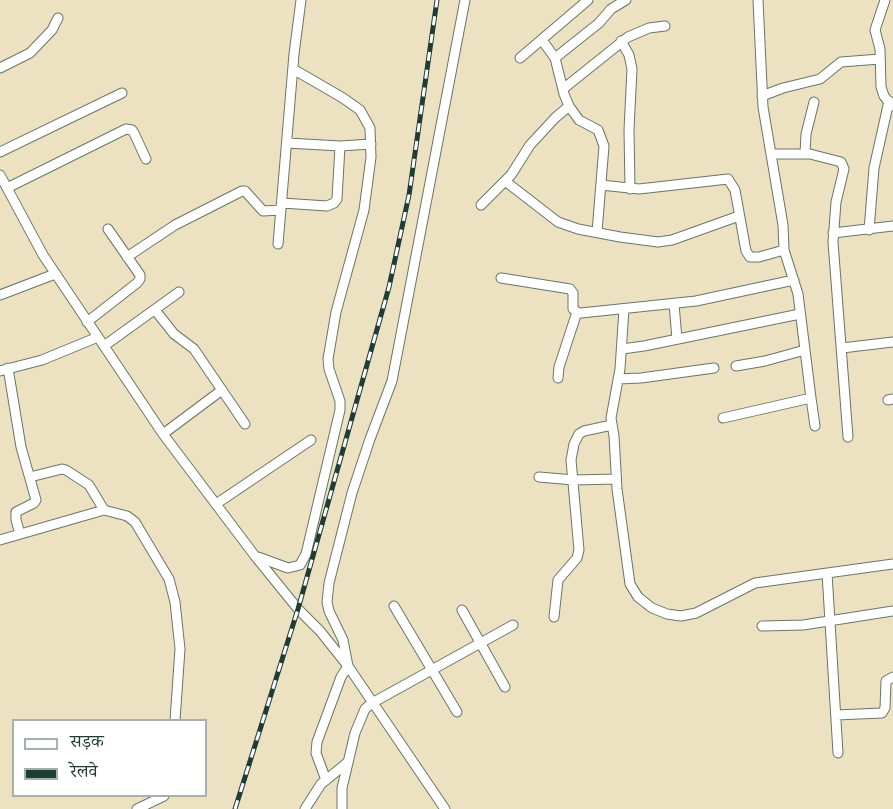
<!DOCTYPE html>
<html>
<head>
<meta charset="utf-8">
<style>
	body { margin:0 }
	#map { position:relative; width:893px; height:809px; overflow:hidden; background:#ece2c2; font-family:"IM FELL Double Pica","Noto Serif Devanagari",serif }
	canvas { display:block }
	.legend { position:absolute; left:12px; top:719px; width:195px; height:78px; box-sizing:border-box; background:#fff; border:2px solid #a5b1ae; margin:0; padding:8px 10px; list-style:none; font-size:18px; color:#1f3d34 }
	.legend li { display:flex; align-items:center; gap:12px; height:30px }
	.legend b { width:30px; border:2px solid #a5b1ae }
</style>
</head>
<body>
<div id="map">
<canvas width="893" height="809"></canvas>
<ul class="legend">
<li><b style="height:8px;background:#fff"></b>सड़क</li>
<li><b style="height:8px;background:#1f3d34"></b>रेलवे</li>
</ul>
</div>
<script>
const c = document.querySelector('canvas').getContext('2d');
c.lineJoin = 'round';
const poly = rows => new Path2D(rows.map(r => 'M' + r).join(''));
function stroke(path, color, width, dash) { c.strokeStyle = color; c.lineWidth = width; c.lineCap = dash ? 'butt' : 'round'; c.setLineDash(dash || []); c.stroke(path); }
const minor = poly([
	[885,0,875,30,880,49,881,87,884,96,892,106],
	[542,40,555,58,564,94,569,106,579,120,598,130,604,146,597,232],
	[621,41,629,55,632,69,629,130,630,189],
	[520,58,588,0],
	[555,58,599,23,611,9,626,0],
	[0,68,30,53,52,30,58,18],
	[563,89,628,37,649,28,665,26],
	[762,96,783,88,820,79,841,62,880,59],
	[287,143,340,146,371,144],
	[0,152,122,93],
	[771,154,810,154,841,162,844,169,836,202,833,242,848,437],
	[805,154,806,134,814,102],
	[0,175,43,255,163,434,255,556,298,609,320,631,348,666,445,809],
	[505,181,558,222,578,229,620,237,658,242,672,240,739,216],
	[601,185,639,189,728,179,735,190,746,251,750,257,759,257,784,250],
	[7,188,126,129,132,130,134,133,146,159],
	[282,203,327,206,334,203,337,199,340,146],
	[481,205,511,175,530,145,555,118,569,106],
	[869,230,874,168,889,101],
	[833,233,893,226],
	[278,244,294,54,301,0],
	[127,257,175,225,242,191,245,191,263,211,281,210],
	[501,278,570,289,573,293,573,309,577,312,581,313,696,301,794,280],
	[0,295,55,274],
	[674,304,677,339],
	[624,309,620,369,611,418,614,436,617,489,630,584,638,597,652,608,667,614,681,616,696,613,755,583,893,564],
	[155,310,174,334,194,349,245,424],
	[87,322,137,283,140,279,140,275,108,229],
	[104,346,179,292],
	[842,348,893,342],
	[622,349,644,346,800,314],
	[736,366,765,361,805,350],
	[8,368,21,447,36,500,34,503,16,512,16,520,20,534],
	[0,371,42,360,98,337],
	[558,378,559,367,577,312],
	[618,379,641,378,714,368],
	[811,398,815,426],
	[888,400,893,399],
	[723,418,811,398,798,294,784,250,783,225,763,107,758,0],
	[163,434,222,390],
	[30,477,62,469,66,470,89,485,104,510],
	[539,477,574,480,616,479],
	[216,504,311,440],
	[0,540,104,510,127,516,135,522,169,579,175,602,180,649,175,720],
	[258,557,288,568,300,565,306,554,340,410,340,401,329,369,328,359,336,312,364,210,371,157,370,128,360,110,343,98,293,69],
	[827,573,838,753],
	[394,606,457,712],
	[462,610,505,687],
	[554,617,558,580,577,558,579,550,571,460,574,444,579,434,584,431,612,425],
	[762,626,803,625,893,611],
	[836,715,882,713,885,708,886,681,893,677],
	[326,780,316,753,317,742,341,677,348,666,343,640,329,611,327,602,329,583,352,493,370,439,392,381,465,0],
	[137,809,164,796],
	[305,809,321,784,348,762],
	[342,809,342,788,355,733,365,709,372,703,513,625]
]);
const rail = poly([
	[235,809,298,609,389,287,409,195,437,0]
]);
stroke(minor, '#677766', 11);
stroke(minor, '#fff', 9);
stroke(rail, '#1f3d34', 5);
stroke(rail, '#fff', 3, [9]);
</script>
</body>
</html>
